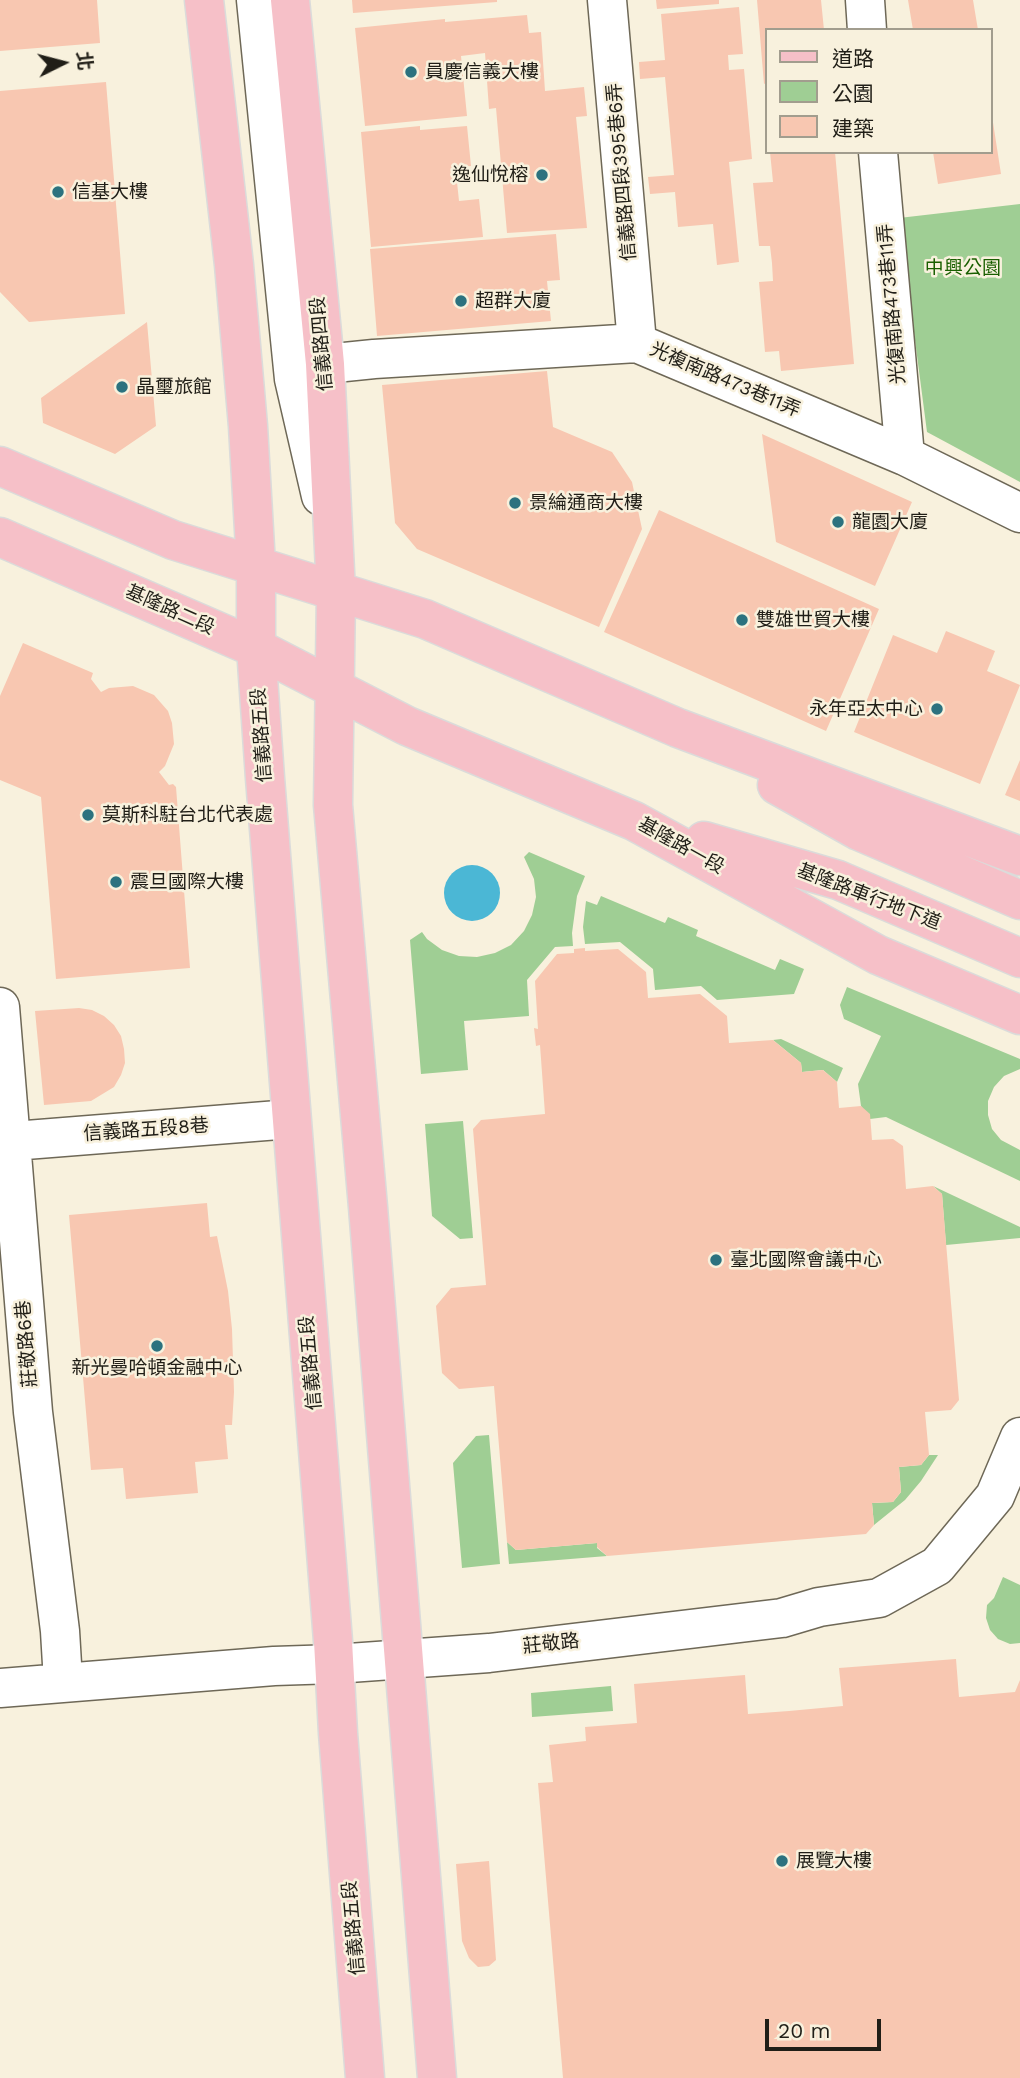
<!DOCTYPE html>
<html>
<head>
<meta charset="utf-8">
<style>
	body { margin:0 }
	#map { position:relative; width:1020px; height:2078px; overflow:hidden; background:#f8f1dd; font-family:"Work Sans","Noto Sans TC",sans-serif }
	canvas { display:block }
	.legend { position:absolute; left:765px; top:28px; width:228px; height:126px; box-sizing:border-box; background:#f8f1dd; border:2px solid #a29d8e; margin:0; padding:9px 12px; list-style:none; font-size:21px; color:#201e17 }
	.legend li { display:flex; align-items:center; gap:14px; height:35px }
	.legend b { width:35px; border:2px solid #a29d8e }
	.north { position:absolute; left:28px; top:28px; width:70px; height:70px; -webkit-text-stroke:5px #f8f1dd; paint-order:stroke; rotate:84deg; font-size:19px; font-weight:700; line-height:28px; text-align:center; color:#201e17 }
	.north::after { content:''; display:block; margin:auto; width:24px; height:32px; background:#201e17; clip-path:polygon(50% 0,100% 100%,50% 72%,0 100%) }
	.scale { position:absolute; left:765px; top:2019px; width:116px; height:32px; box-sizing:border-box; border:4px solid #201e17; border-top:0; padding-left:9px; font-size:21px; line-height:24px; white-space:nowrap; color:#201e17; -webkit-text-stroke:5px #f8f1dd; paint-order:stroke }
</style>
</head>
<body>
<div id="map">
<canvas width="1020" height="2078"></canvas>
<ul class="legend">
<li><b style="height:9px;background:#f6c0c8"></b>道路</li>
<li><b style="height:19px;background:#9fce94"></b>公園</li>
<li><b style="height:19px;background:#f8c7b1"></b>建築</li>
</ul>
<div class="north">北</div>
<div class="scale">20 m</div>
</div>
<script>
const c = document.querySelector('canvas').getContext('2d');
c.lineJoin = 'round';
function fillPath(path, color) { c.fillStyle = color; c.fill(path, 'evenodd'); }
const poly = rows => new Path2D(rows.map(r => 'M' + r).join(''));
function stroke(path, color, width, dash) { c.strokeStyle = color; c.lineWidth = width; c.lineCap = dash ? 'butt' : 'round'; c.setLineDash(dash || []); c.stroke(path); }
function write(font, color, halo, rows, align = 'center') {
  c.font = font + ' "Work Sans","Noto Sans TC",sans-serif'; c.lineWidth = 5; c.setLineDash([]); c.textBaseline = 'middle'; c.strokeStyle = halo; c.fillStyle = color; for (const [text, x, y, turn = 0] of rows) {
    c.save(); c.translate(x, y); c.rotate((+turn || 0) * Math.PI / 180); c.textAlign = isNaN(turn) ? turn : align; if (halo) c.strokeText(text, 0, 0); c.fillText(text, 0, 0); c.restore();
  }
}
const green = poly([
	[1020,204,1020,482,927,432,899,218],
	[529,852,585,876,577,896,572,933,573,946,555,947,527,980,529,1016,464,1021,468,1070,421,1074,410,940,422,932,427,939,442,950,459,956,477,957,495,953,511,945,524,931,532,915,536,897,534,879,524,857],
	[601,896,665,923,668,917,698,930,696,936,775,970,780,959,804,969,794,994,717,1000,701,986,655,990,653,969,620,942,585,944,583,927,586,901,597,905],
	[847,987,1020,1059,1020,1069,1004,1076,994,1087,988,1101,988,1115,992,1129,1001,1140,1020,1150,1020,1181,886,1117,870,1119,861,1106,858,1084,881,1036,844,1019,840,1005],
	[781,1039,843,1068,837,1082,823,1070,802,1072,801,1063,773,1040],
	[463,1121,473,1238,460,1239,432,1216,425,1124],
	[933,1186,1020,1227,1020,1238,946,1245,942,1194],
	[489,1435,500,1564,462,1568,453,1463,476,1436],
	[929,1455,938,1455,921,1481,905,1500,874,1525,872,1503,893,1502,901,1492,899,1467,921,1465],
	[507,1542,516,1550,597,1543,597,1548,607,1556,509,1564],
	[1003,1577,1020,1585,1020,1643,1010,1644,998,1639,990,1630,986,1618,987,1605,994,1598],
	[611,1686,613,1711,532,1717,531,1693]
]);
const water = poly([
	'444 893a28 28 0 1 1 56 0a28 28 0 1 1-56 0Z'
]);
const building = poly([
	[0,0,97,0,100,43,0,51],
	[352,0,497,0,497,2,353,13],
	[656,0,719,0,719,4,657,9],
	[757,0,821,0,824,30,766,30,766,83,764,84],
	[908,0,973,0,978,30,913,30],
	[739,7,743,54,728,55,729,70,744,69,752,159,729,162,739,262,717,265,713,224,678,227,675,192,650,194,648,177,674,175,665,77,640,79,639,62,665,60,661,14],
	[527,15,529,33,541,32,545,91,584,87,587,116,576,117,587,228,507,233,496,108,489,109,485,53,461,56,467,116,365,126,355,28,445,19,445,22],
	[106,82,125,314,29,322,0,292,0,91],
	[992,116,1001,174,938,184,933,152,990,152],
	[420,126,420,130,467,126,471,166,452,168,453,182,457,182,459,201,479,199,483,237,371,247,361,132],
	[770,152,835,152,854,364,781,371,779,351,765,352,759,282,773,281,772,263,770,246,759,246,753,183,773,182],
	[556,234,560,280,547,281,551,321,377,336,370,249],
	[147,322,156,426,115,454,43,423,41,398],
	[547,371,553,427,612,452,632,482,642,529,599,627,417,549,395,523,382,385],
	[762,434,912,502,875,586,776,542],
	[659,510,879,609,826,731,604,632],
	[946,631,995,651,987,671,1020,685,980,784,854,732,893,635,937,653],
	[23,643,93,673,91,679,101,692,109,688,133,686,154,695,168,711,172,723,174,744,165,766,159,772,169,785,173,784,176,787,190,968,56,979,41,797,0,780,0,696],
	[1020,760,1020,801,1005,795],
	[585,948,585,951,618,949,646,972,648,998,700,994,727,1016,729,1043,773,1040,801,1063,802,1072,823,1070,837,1082,839,1108,861,1106,870,1114,872,1140,893,1139,903,1146,906,1189,933,1186,942,1194,959,1400,951,1410,925,1412,929,1455,921,1465,899,1467,901,1492,893,1502,872,1503,874,1525,866,1534,607,1556,597,1547,597,1543,516,1550,507,1542,494,1386,459,1389,442,1373,436,1306,451,1288,486,1285,473,1129,481,1120,545,1114,540,1045,536,1046,534,1028,538,1029,535,981,557,954,574,953,574,949],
	[79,1008,92,1010,104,1016,114,1025,121,1036,124,1049,125,1063,121,1075,114,1087,91,1101,44,1105,35,1011],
	[207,1203,210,1237,217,1236,228,1291,232,1329,234,1392,232,1425,225,1425,228,1459,195,1462,198,1493,126,1499,123,1468,91,1470,69,1215],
	[956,1659,959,1697,1015,1692,1020,1680,1020,2078,563,2078,538,1783,553,1782,549,1745,586,1741,585,1727,637,1723,634,1684,745,1675,748,1714,789,1711,843,1706,839,1668],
	[489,1861,496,1960,489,1966,478,1967,469,1958,462,1941,456,1864]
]);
const minor = poly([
	[256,0,294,379,321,496],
	[607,0,637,343],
	[865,0,867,30],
	[878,152,905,456],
	[325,364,374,359,637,343,905,456,1020,513],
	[0,1007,33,1412,60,1631,63,1681],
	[0,1142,291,1119],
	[0,1688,274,1666,335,1664,489,1653,782,1618,819,1607,879,1598,937,1566,995,1496,1020,1437]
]);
const major = poly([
	[204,0,234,265,248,426,256,565,256,648,265,778,333,1641,338,1733,365,2078],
	[290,0,325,364,336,592,333,805,368,1207,437,2078],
	[0,466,173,540,425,619,678,728,1020,856],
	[0,537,256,648,407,726,634,821,878,955,1020,1015],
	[777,785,859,831,1020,900],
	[704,841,838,880,1020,958]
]);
const markers = [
	[411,72,7,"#2c727f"],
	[542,175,7,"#2c727f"],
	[58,192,7,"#2c727f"],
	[461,301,7,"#2c727f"],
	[122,387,7,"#2c727f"],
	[515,503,7,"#2c727f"],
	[838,522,7,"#2c727f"],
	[742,620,7,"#2c727f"],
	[937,709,7,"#2c727f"],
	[88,815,7,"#2c727f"],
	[116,882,7,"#2c727f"],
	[716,1260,7,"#2c727f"],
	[157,1346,7,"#2c727f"],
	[782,1861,7,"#2c727f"]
];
const poiNames = [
	["員慶信義大樓",425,72],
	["逸仙悅榕",528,175,"right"],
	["信基大樓",72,192],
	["超群大廈",475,301],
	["晶璽旅館",136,387],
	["景綸通商大樓",529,503],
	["龍園大廈",852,522],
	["雙雄世貿大樓",756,620],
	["永年亞太中心",923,709,"right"],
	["莫斯科駐台北代表處",102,815],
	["震旦國際大樓",130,882],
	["臺北國際會議中心",730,1260],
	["新光曼哈頓金融中心",157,1368,"center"],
	["展覽大樓",796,1861]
];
const streetNames = [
	["信義路四段395巷6弄",622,172,-95],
	["光復南路473巷11弄",892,304,-95],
	["信義路四段",322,344,-95],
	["光複南路473巷11弄",725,380,23],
	["基隆路二段",170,610,24],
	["信義路五段",262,735,-94],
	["基隆路一段",681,846,29],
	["基隆路車行地下道",869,897,21],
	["信義路五段8巷",146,1130,-4],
	["莊敬路6巷",27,1344,-95],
	["信義路五段",311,1363,-95],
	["莊敬路",551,1644,-6],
	["信義路五段",354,1928,-95]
];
const parkNames = [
	["中興公園",963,268]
];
fillPath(green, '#9fce94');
fillPath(water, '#4bb7d5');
fillPath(building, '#f8c7b1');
stroke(minor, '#6e6857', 41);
stroke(major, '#dbdbda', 41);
stroke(minor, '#fff', 38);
stroke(major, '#f6c0c8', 38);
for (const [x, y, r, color] of markers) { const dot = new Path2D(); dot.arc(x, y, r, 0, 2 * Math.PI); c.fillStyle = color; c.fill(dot); stroke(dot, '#f8f1dd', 2.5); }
write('19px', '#201e17', '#f8f1dd', poiNames, 'left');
write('19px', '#201e17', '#f8f1dd', streetNames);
write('19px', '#195f00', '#f8f1dd', parkNames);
</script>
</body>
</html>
